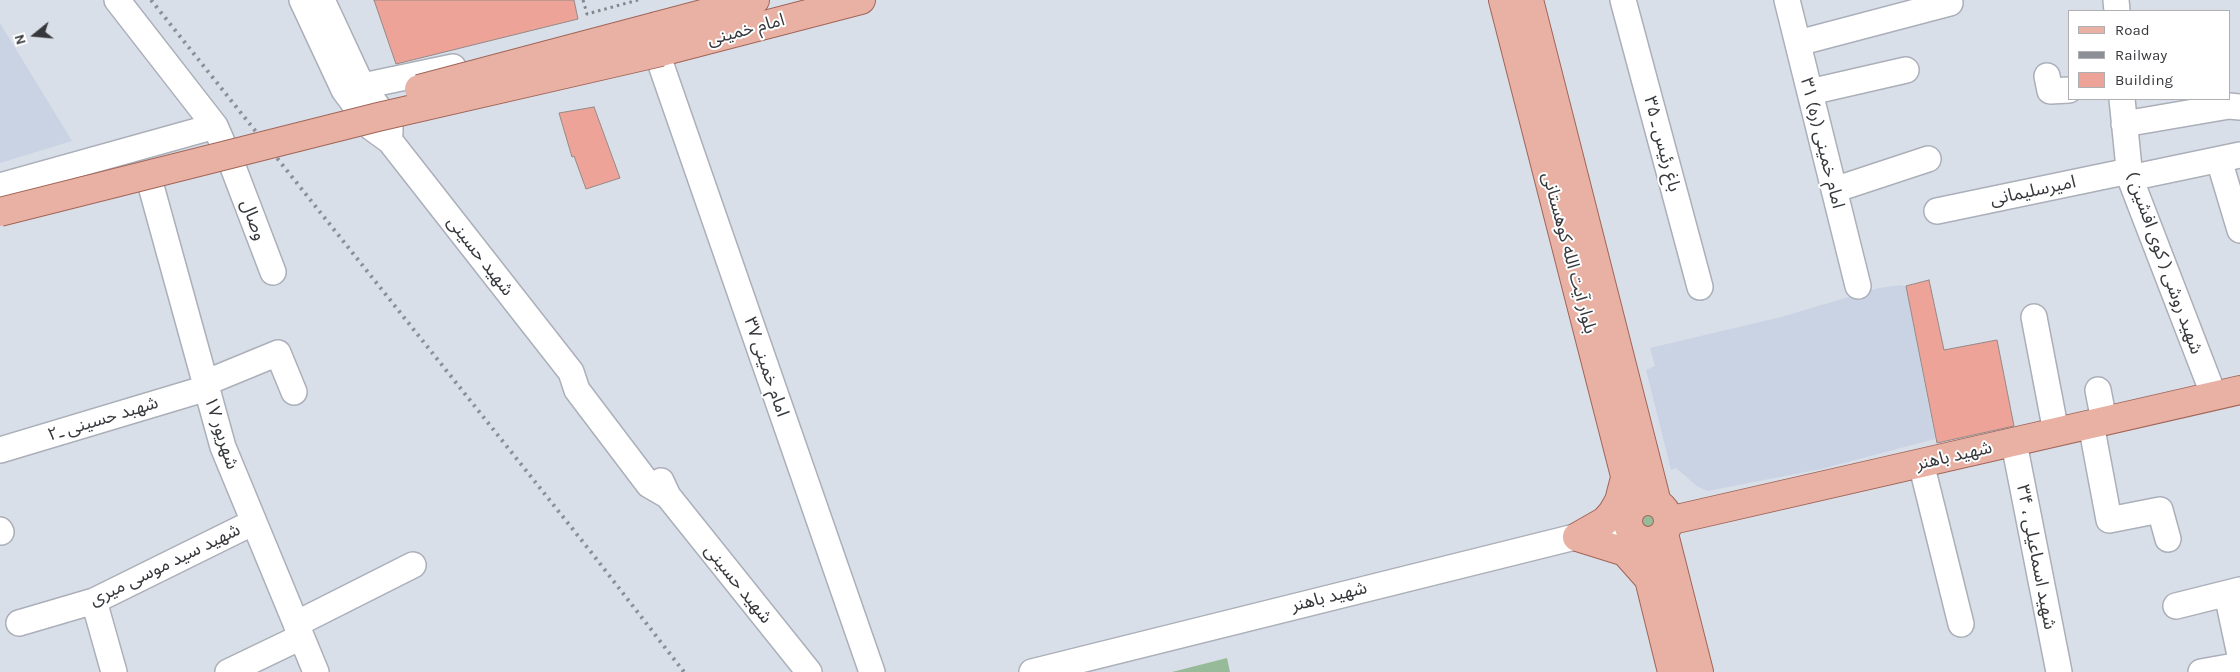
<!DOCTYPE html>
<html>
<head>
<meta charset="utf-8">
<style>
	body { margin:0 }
	#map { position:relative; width:2240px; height:672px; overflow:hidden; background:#d9dfe8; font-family:Karla,sans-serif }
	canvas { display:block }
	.legend { position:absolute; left:2068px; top:10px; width:162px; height:90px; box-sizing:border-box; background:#fff; border:1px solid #afafb1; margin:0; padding:6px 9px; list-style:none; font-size:15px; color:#36383c }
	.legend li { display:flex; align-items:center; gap:10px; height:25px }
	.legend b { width:25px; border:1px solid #afafb1 }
	.north { position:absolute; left:10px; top:10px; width:50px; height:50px; -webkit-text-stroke:4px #fff; paint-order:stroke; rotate:253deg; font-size:14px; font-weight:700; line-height:20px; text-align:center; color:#36383c }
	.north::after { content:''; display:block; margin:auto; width:18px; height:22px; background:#36383c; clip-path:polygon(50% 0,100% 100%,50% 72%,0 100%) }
</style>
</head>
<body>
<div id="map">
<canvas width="2240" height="672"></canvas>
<ul class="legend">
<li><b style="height:6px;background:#e8b1a4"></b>Road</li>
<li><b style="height:6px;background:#8c9096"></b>Railway</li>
<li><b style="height:14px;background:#eda397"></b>Building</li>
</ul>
<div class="north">N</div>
</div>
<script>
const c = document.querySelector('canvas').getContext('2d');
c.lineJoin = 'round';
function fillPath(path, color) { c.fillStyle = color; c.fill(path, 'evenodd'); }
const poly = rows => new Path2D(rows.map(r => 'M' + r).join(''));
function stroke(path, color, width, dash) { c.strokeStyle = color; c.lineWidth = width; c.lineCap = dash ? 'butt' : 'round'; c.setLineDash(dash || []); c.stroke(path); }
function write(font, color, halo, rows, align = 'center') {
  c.font = font + ' Karla,"Noto Sans Arabic",sans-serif'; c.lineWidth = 4; c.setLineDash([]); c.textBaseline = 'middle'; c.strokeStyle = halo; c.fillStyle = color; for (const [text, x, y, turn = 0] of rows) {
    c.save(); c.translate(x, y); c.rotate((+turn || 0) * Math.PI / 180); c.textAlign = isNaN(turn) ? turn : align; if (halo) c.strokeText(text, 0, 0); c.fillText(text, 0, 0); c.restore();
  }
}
const built = poly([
	[0,23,72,141,0,163],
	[1900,285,1906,286,1935,439,1821,469,1708,491,1698,487,1676,468,1671,470,1646,370,1655,366,1650,348,1781,317,1879,288]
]);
const green = poly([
	'1635 520a11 11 0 1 1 22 0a11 11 0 1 1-22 0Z',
	[1227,658,1230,672,1172,672]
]);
const building = poly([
	[374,0,574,0,578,19,396,64,374,0],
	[594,107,620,178,586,189,574,156,572,157,559,113,594,107],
	[1929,280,1944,350,1997,340,2014,426,1937,443,1906,286,1929,280]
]);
const path = poly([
	[583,0,587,14,638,0]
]);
const minor = poly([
	[117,0,215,126,233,167,273,272],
	[302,0,344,90,372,128,390,141,571,372,577,390,649,485,668,496],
	[322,0,362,86,390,123,390,133],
	[1623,0,1700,287],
	[1787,0,1858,286],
	[2116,0,2117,11],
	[1798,43,1950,3],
	[660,62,872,672],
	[2047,76,2050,91,2069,90],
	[344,90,453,67],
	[1810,92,1906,70],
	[2122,99,2130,178,2214,396],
	[2124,124,2229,106,2240,107],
	[2219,160,2240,230],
	[2130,178,2240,155],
	[0,186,215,126],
	[151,186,223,447,316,672],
	[1834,190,1928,159],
	[1937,211,2129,171],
	[2034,317,2056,432],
	[205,383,278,353,294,392],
	[2098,390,2104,421],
	[2091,424,2109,520,2160,510,2168,539],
	[2014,443,2059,672],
	[0,450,207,388],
	[1921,463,1961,624],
	[661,481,668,496,809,672],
	[0,530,1,532],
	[2227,594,2240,655],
	[94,601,114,672],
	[2176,606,2240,590],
	[19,623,94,601,254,522],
	[296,624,413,565],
	[228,672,301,637],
	[1032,672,1627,524],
	[2201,672,2240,665]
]);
const major = poly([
	[1503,0,1633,507],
	[1529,0,1657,503],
	[657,26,755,0],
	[661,52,861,0],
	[1626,474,1619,501,1612,513,1605,521,1577,537,1625,552,1649,579],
	'1628 521a20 20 0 1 1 40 0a20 20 0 1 1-40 0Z',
	[1668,521,2240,390],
	[1664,534,1699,672],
	[1645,563,1672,672]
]);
const rail = poly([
	[151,0,591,552,684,672]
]);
const majorBridge = poly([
	[419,89,657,26],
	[0,212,378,117,661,52]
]);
const streetNames = [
	["امام خمینی",746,30,-15],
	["امام خمینی (ره) ۳۱",1822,143,76],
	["باغ رئیس ـ ۳۵",1662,144,75],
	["امیرسلیمانی",2033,191,-12],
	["وصال",253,220,69],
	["بلوار آیت الله کوهستانی",1569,253,75],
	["شهید حسینی",480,256,52],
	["شهید روشی ( کوی افشین )",2164,263,70],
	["امام خمینی ۳۷",766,367,71],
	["شهبد حسینی ـ۲",103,419,-17],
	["۱۷ شهریور",221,433,72],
	["شهید باهنر",1954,456,-13],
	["شهید اسماعیلی ، ۳۴",2036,557,79],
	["شهید سید موسی میری",165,565,-26],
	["شهید حسینی",738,584,51],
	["شهید باهنر",1329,597,-14]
];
fillPath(built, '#cad3e3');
fillPath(green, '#97ba98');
fillPath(building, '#eda397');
stroke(building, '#958987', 1);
stroke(minor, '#abafb9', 28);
stroke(major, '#a06558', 30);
stroke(path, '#82868c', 3, [2.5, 4]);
stroke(minor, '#fff', 25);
stroke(major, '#e8b1a4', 28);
stroke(rail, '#8c9096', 4, [2.5, 5]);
stroke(majorBridge, '#a06558', 30, []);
stroke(majorBridge, '#e8b1a4', 28);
write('18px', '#36383c', '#fff', streetNames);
</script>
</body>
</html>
